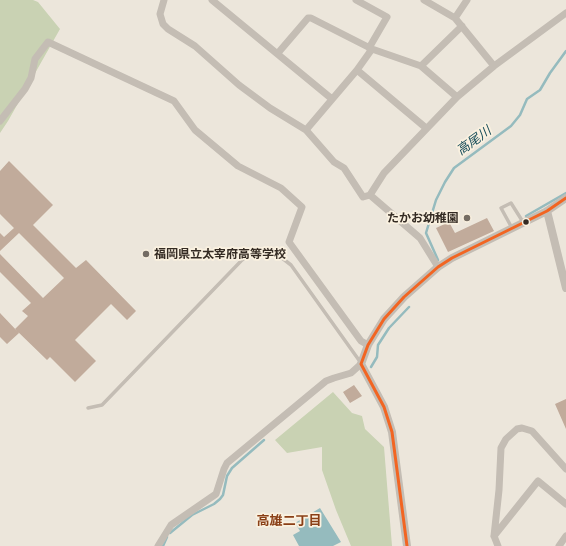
<!DOCTYPE html>
<html>
<head>
<meta charset="utf-8">
<style>
	body { margin:0 }
	canvas { display:block; background:#ece6db }
</style>
</head>
<body>
<canvas width="566" height="546"></canvas>
<script>
const c = document.querySelector('canvas').getContext('2d');
c.lineJoin = 'round';
function fillPath(path, color) { c.fillStyle = color; c.fill(path, 'evenodd'); }
const poly = rows => new Path2D(rows.map(r => 'M' + r).join(''));
function stroke(path, color, width, dash) { c.strokeStyle = color; c.lineWidth = width; c.lineCap = dash ? 'butt' : 'round'; c.setLineDash(dash || []); c.stroke(path); }
function write(font, color, halo, rows, align = 'center') {
  c.font = font + ' Raleway,"Noto Sans JP",sans-serif'; c.lineWidth = 3.5; c.setLineDash([]); c.textBaseline = 'middle'; c.strokeStyle = halo; c.fillStyle = color; for (const [text, x, y, turn = 0] of rows) {
    c.save(); c.translate(x, y); c.rotate((+turn || 0) * Math.PI / 180); c.textAlign = isNaN(turn) ? turn : align; if (halo) c.strokeText(text, 0, 0); c.fillText(text, 0, 0); c.restore();
  }
}
const green = poly([
	[0,0,33,0,38,2,60,29,8,121,0,133],
	[333,392,352,413,362,416,365,429,384,447,392,546,351,546,336,510,322,470,322,447,287,453,275,440]
]);
const water = poly([
	[320,508,341,542,333,546,299,546,293,535,300,531,295,523]
]);
const stream = poly([
	[526,216,566,193],
	[438,260,426,233,436,200,445,182,454,168,511,126,520,115,527,99,540,90,550,73,566,51],
	[371,367,377,357,378,345,389,328,409,307],
	[170,533,192,515,214,504,220,499,223,495,227,476,232,468,264,440],
	[163,546,167,537]
]);
const building = poly([
	[9,161,53,205,33,225,76,268,86,260,136,311,127,320,111,304,75,340,96,361,75,382,50,357,47,360,15,329,28,316,22,311,31,303,0,272,0,254,43,298,64,278,19,233,0,251,0,233,4,237,14,228,0,214,0,171],
	[487,218,494,231,448,252,436,228,449,222,455,233],
	[0,313,19,333,7,344,0,337],
	[354,385,362,396,350,403,343,392],
	[566,399,566,429,555,404]
]);
const service = poly([
	[512,228,501,208,511,203,523,222],
	[88,408,102,405,241,261,246,257,257,253,274,255,282,258,291,265,361,363]
]);
const minor = poly([
	[164,0,160,14,163,24,168,29,195,46,239,85,270,108,306,130,357,70,372,49],
	[212,0,332,99],
	[356,0,387,17,369,48],
	[424,0,455,18,494,66],
	[455,18,467,0],
	[278,53,308,18,311,18,372,49,421,66,457,97],
	[421,66,462,26],
	[357,70,426,128],
	[0,121,25,89,31,78,35,59,48,42,174,101,195,130,238,166,281,188,302,207,289,242,361,341,368,345],
	[306,130,334,162,344,168,363,197,370,195],
	[438,267,420,238,370,195,384,173,457,97,494,66,566,13],
	[494,536,538,481,566,504],
	[158,546,171,525,216,494,224,469,227,463,326,381,334,378,351,373,361,364],
	[498,546,494,536,499,490,501,448,506,439,517,429,522,428,532,431,566,469],
	[559,546,566,536]
]);
const tertiary = poly([
	[547,211,566,288],
	[407,546,392,432,384,407,361,364,368,345,384,319,404,297,438,267,452,258,547,211,566,198]
]);
const bus1 = poly([
	[407,546,392,432,384,407,361,364,368,345,384,319,404,297,438,267,452,258,547,211,566,198]
]);
const markers = [
	[467,218,4,"#746c63"],
	[526,222,3.5,"#342b23"],
	[146,254,4,"#746c63"]
];
const poiNames = [
	["たかお幼稚園",459,218],
	["福岡県立太宰府高等学校",154,254,"left"]
];
const waterNames = [
	["高尾川",474,141,-36]
];
const neighbourhoodNames = [
	["高雄二丁目",289,521]
];
fillPath(green, '#c9d2b3');
fillPath(water, '#95bbbe');
stroke(stream, '#95bbbe', 2.5);
fillPath(building, '#c1ab9b');
stroke(service, '#c4bdb4', 3.5);
stroke(minor, '#c4bdb4', 7);
stroke(tertiary, '#c4bdb4', 8);
stroke(bus1, '#f26522', 3);
for (const [x, y, r, color] of markers) { const dot = new Path2D(); dot.arc(x, y, r, 0, 2 * Math.PI); c.fillStyle = color; c.fill(dot); stroke(dot, '#faf1e0', 1.5); }
write('bold 12px', '#342b23', '#faf1e0', poiNames, 'right');
write('italic 13px', '#164c59', '#faf1e0', waterNames);
write('bold 13px', '#8a3f16', '#faf1e0', neighbourhoodNames);
</script>
</body>
</html>
